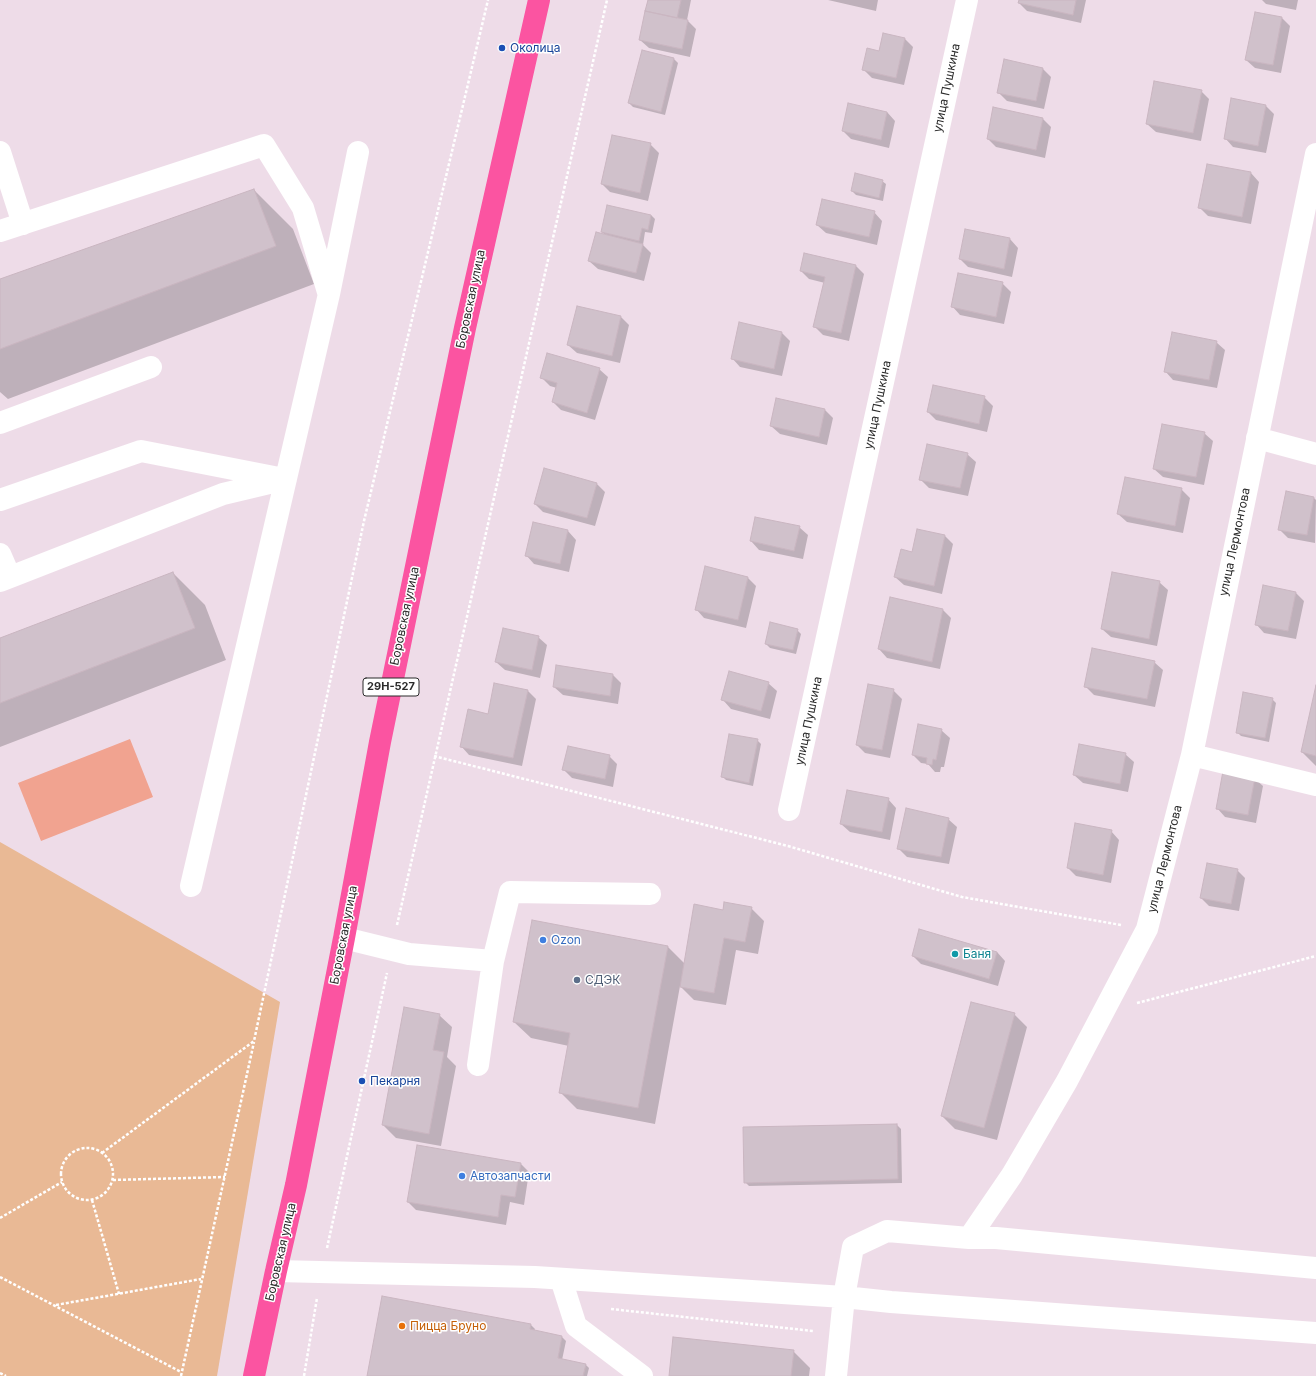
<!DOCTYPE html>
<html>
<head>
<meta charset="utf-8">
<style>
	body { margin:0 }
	canvas { display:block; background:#eedce8 }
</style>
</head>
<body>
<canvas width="1316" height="1376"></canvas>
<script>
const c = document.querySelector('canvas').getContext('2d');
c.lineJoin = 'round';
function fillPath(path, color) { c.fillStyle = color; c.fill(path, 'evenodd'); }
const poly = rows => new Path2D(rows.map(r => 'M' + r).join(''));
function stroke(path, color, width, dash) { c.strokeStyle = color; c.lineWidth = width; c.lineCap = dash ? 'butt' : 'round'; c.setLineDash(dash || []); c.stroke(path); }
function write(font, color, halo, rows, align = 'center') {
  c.font = font + ' Inter,sans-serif'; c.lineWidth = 3; c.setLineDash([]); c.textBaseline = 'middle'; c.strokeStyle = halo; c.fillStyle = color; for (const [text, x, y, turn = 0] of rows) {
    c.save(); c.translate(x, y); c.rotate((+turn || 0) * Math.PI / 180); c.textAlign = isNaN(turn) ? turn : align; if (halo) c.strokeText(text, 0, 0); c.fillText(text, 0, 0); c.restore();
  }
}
const green = poly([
	[0,842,280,1002,217,1376,0,1376]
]);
const pitch = poly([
	[130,739,153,797,41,841,18,783]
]);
const shadow = poly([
	[649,0,691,0,687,20,696,29,690,57,649,48,640,40],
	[828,0,878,0,876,11],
	[1020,0,1086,0,1081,23,1027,11,1019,3],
	[1262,0,1298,0,1296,10,1266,4],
	[1282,18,1290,26,1281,73,1255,68,1246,60],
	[905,39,913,47,904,85,872,78,863,69,880,52],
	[642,51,674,59,678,63,665,115,633,107,629,103],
	[1005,61,1043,69,1051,77,1044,109,1007,101,998,92],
	[1201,91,1209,99,1201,141,1156,132,1147,124],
	[1265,105,1274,114,1266,153,1233,147,1225,138],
	[887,112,895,121,889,148,851,139,843,131],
	[1043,119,1051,127,1045,158,996,147,988,139],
	[650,144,659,153,648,201,610,192,602,184],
	[1251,173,1259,182,1251,224,1208,216,1200,208],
	[882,181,886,184,883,201,856,195,852,191],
	[254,190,293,229,314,284,8,399,0,392,0,280],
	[874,212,882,221,877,245,826,233,817,225],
	[651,215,655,219,652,233,645,232,643,245,651,253,644,281,598,269,589,261,605,235,602,232],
	[1010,239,1018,248,1012,277,968,267,960,259],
	[805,254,856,266,864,274,849,341,823,335,815,327,825,283,809,279,801,271],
	[1002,283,1011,292,1004,324,960,315,952,306],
	[621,317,629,325,620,363,577,353,568,345],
	[782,333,790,341,782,376,740,367,732,358],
	[1216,342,1225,350,1217,388,1173,380,1165,371],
	[599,369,608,377,595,420,561,410,553,402,557,388,550,386,542,378],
	[984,397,993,406,987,432,936,420,928,412],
	[825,410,833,418,827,445,780,434,771,426],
	[1204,433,1213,441,1204,485,1163,477,1154,469],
	[967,454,976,462,968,496,929,488,920,479],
	[596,483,605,492,595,526,543,512,535,504],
	[1181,489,1190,498,1183,533,1127,522,1118,514],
	[1314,498,1316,500,1315,543,1288,538,1279,529],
	[533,523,568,531,576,540,569,572,534,564,526,555],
	[799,527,808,535,803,559,759,550,751,541],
	[945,536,953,544,942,594,904,585,895,577],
	[173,573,205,605,226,660,0,747,0,640],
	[748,578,756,586,746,628,704,618,696,609],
	[1159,582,1168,590,1157,646,1111,637,1102,629],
	[1295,592,1304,601,1296,639,1264,633,1256,624],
	[891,598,943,610,951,618,940,669,887,658,879,649],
	[797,630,801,634,796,654,770,648,766,644],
	[538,637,547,645,540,678,505,670,496,662],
	[1154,662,1163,670,1155,707,1094,695,1086,687],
	[557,666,613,675,621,683,618,704,563,695,554,687],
	[768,683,777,691,770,719,731,709,723,700],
	[893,690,902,699,890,758,865,753,857,745],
	[1316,690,1316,766,1302,752],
	[528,691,536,699,522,766,469,755,461,746,489,715],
	[1272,699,1276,703,1269,742,1241,736,1237,732],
	[941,730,950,738,944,767,941,767,940,772,935,772,928,764,921,763,913,755],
	[757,740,761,744,753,786,726,780,722,776],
	[1125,754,1134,762,1128,792,1083,783,1074,775],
	[609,756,617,764,613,787,572,778,564,770],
	[1254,778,1263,786,1256,823,1225,817,1217,808],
	[888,799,896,808,890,840,850,832,841,824],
	[948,819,957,827,949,864,907,857,898,848],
	[1111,831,1119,840,1111,883,1076,876,1068,868],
	[1237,870,1245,878,1239,911,1209,906,1201,898],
	[751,908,764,921,758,954,736,950,726,1005,694,1000,680,986,655,1124,577,1109,560,1092,569,1046,531,1038,514,1022,533,922,668,947,685,964,723,911],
	[997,952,1005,961,998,986,921,964,913,956],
	[1014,1014,1027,1027,997,1140,955,1129,942,1116],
	[439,1015,452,1027,447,1057,456,1066,441,1146,396,1138,383,1125],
	[897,1125,901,1129,902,1183,749,1186,745,1182],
	[521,1164,529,1172,524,1205,510,1202,506,1225,416,1210,408,1202],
	[383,1297,531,1325,535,1329,534,1331,562,1337,566,1341,562,1360,585,1364,589,1368,587,1376,368,1376],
	[793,1351,810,1368,809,1376,670,1376]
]);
const building = poly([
	[648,0,681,0,677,18,645,11,648,0],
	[1019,0,1076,0,1073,15,1018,3,1019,0],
	[645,11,688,20,682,49,639,40,645,11],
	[1255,12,1282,17,1273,65,1245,60,1255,12],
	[883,33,905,38,896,78,862,70,867,48,879,51,883,33],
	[642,50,674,58,661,112,628,103,642,50],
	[1004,59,1043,68,1036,101,997,93,1004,59],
	[1154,81,1202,90,1193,133,1146,124,1154,81],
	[1231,98,1266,105,1258,146,1224,139,1231,98],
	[848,103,887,112,881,140,842,131,848,103],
	[993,107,1043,118,1036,150,987,139,993,107],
	[612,135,651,143,640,193,601,184,612,135],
	[1207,164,1251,172,1242,217,1198,208,1207,164],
	[855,173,883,180,879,198,851,191,855,173],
	[254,189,276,246,0,349,0,279,254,189],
	[822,199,875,211,869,237,816,225,822,199],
	[607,205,651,215,648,230,642,228,639,241,601,232,607,205],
	[965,229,1010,238,1004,269,959,259,965,229],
	[596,232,643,244,636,273,588,261,596,232],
	[804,253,856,265,841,333,813,327,825,277,800,271,804,253],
	[958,273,1003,282,996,317,951,307,958,273],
	[577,306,621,316,612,356,567,345,577,306],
	[739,322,782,332,774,369,731,359,739,322],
	[1172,332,1217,341,1209,380,1164,372,1172,332],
	[547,353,600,368,587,413,552,402,557,383,540,378,547,353],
	[933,385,985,396,979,424,927,412,933,385],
	[776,398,825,409,819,437,770,426,776,398],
	[1162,424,1205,432,1196,477,1153,469,1162,424],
	[927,444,968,453,960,488,919,480,927,444],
	[544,468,597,483,587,518,534,504,544,468],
	[1125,477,1182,488,1175,526,1117,514,1125,477],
	[1286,491,1314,497,1307,535,1278,530,1286,491],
	[755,517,800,526,794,551,750,541,755,517],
	[533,522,568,530,560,564,525,556,533,522],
	[917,529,945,535,934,586,894,577,901,549,912,552,917,529],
	[705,566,748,577,738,620,695,610,705,566],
	[173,572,195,628,0,703,0,638,173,572],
	[1112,572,1160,581,1149,639,1101,629,1112,572],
	[1263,585,1296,592,1288,631,1255,625,1263,585],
	[890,597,943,609,932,662,878,649,890,597],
	[770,622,798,629,793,650,765,644,770,622],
	[503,628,539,636,532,670,495,662,503,628],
	[1092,648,1155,661,1147,699,1084,687,1092,648],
	[556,665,613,674,610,696,553,687,556,665],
	[729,671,769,682,761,711,721,700,729,671],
	[494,683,528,690,513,758,460,747,468,709,488,714,494,683],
	[868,684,894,689,882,750,856,745,868,684],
	[1316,685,1316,756,1301,752,1316,685],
	[1243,692,1273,698,1265,738,1236,733,1243,692],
	[918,724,942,729,936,760,933,759,932,765,926,764,927,758,912,755,918,724],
	[729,734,758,739,749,783,721,777,729,734],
	[1079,744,1126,753,1120,784,1073,775,1079,744],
	[568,746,610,755,605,779,562,770,568,746],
	[1223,771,1255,777,1248,815,1216,809,1223,771],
	[847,790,889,798,882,832,840,824,847,790],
	[906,808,949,818,941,857,897,849,906,808],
	[1075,823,1112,830,1103,875,1067,868,1075,823],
	[1207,863,1238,869,1231,904,1200,898,1207,863],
	[724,902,752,907,745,942,724,938,714,993,680,987,694,904,723,910,724,902],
	[532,920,668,946,638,1108,559,1093,570,1033,513,1022,532,920],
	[919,929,997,952,989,979,912,956,919,929],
	[971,1002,1015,1013,984,1128,941,1116,971,1002],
	[404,1007,440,1014,433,1050,444,1052,429,1134,382,1125,404,1007],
	[897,1124,898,1179,744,1183,743,1127,897,1124],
	[417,1145,521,1163,515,1197,501,1195,498,1217,407,1202,417,1145],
	[382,1296,531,1324,530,1329,562,1336,558,1358,586,1364,583,1376,367,1376,382,1296],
	[673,1337,794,1350,791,1376,669,1376,673,1337]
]);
const path = poly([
	[434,756,788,846,962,897,1121,925],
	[397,925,607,0],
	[1137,1003,1316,956],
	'61 1174a26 26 0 1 1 52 0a26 26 0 1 1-52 0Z',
	[102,1153,254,1041,364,521,488,0],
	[113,1180,225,1177],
	[92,1200,119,1294],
	[0,1218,62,1182],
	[327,1248,387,973],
	[0,1277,181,1372],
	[56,1305,201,1279],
	[611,1309,813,1331],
	[0,1373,6,1376],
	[181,1376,254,1042],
	[304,1376,317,1298]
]);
const minor = poly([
	[0,152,23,224],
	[0,231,264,145,303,208,328,292],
	[0,423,151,367],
	[1257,438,1316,454],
	[0,500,141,451,279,478],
	[0,554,10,577],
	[0,581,223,494,286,479],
	[1192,755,1316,785],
	[789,810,967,0],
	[191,886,329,294,358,152],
	[344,938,409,954,493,961,478,1065],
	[493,961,510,892,650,894],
	[969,1238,996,1238,1316,1268],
	[276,1271,535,1277,844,1297,891,1302,1316,1333],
	[561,1279,576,1326,642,1376],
	[836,1376,844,1297,853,1247,887,1231,969,1238,1012,1175,1067,1081,1147,929,1192,755,1316,154]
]);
const major = poly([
	[254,1376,276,1271,296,1185,344,938,380,742,465,328,539,0]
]);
const markers = [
	[502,48,4,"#1a4fb4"],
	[543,940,4,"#3f7fe0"],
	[955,954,4,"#0f9aa8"],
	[577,980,4,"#5c6f8a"],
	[362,1081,4,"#1a4fb4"],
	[462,1176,4,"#3f7fe0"],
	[402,1326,4,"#e8710a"]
];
const shields = [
	[391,687,56]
];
const shieldNames = [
	["29Н-527",391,687]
];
const transitNames = [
	["Околица",510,48],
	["Пекарня",370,1081]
];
const streetNames = [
	["улица Пушкина",947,88,-78],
	["Боровская улица",471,299,-78],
	["улица Пушкина",878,405,-78],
	["улица Лермонтова",1235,542,-78],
	["Боровская улица",405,616,-78],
	["улица Пушкина",809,721,-78],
	["улица Лермонтова",1165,859,-76],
	["Боровская улица",344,935,-79],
	["Боровская улица",281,1252,-77]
];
const shopNames = [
	["Ozon",551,940],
	["Автозапчасти",470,1176]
];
const cultureNames = [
	["Баня",963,954]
];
const serviceNames = [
	["СДЭК",585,980]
];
const foodNames = [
	["Пицца Бруно",410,1326]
];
fillPath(green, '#e9b995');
fillPath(pitch, '#f1a390');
fillPath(shadow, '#0003');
fillPath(building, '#d0c1cb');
stroke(building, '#cab6c1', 1);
stroke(path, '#fff', 2.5, [3, 2]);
stroke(minor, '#fff', 22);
stroke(major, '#fb54a1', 22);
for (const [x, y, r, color] of markers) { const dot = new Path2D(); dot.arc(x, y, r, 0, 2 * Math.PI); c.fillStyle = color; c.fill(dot); stroke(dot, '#fff', 1.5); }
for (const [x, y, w] of shields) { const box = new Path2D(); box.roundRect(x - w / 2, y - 9, w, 18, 3); c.fillStyle = '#fff'; c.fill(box); stroke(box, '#2b2b2b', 1); }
write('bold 11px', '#2b2b2b', null, shieldNames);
write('12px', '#164399', '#fff', transitNames, 'left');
write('12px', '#2b2b2b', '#fff', streetNames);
write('12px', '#366cbe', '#fff', shopNames, 'left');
write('12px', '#0d838f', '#fff', cultureNames, 'left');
write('12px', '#4e5e75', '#fff', serviceNames, 'left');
write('12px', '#c56008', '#fff', foodNames, 'left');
</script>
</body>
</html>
